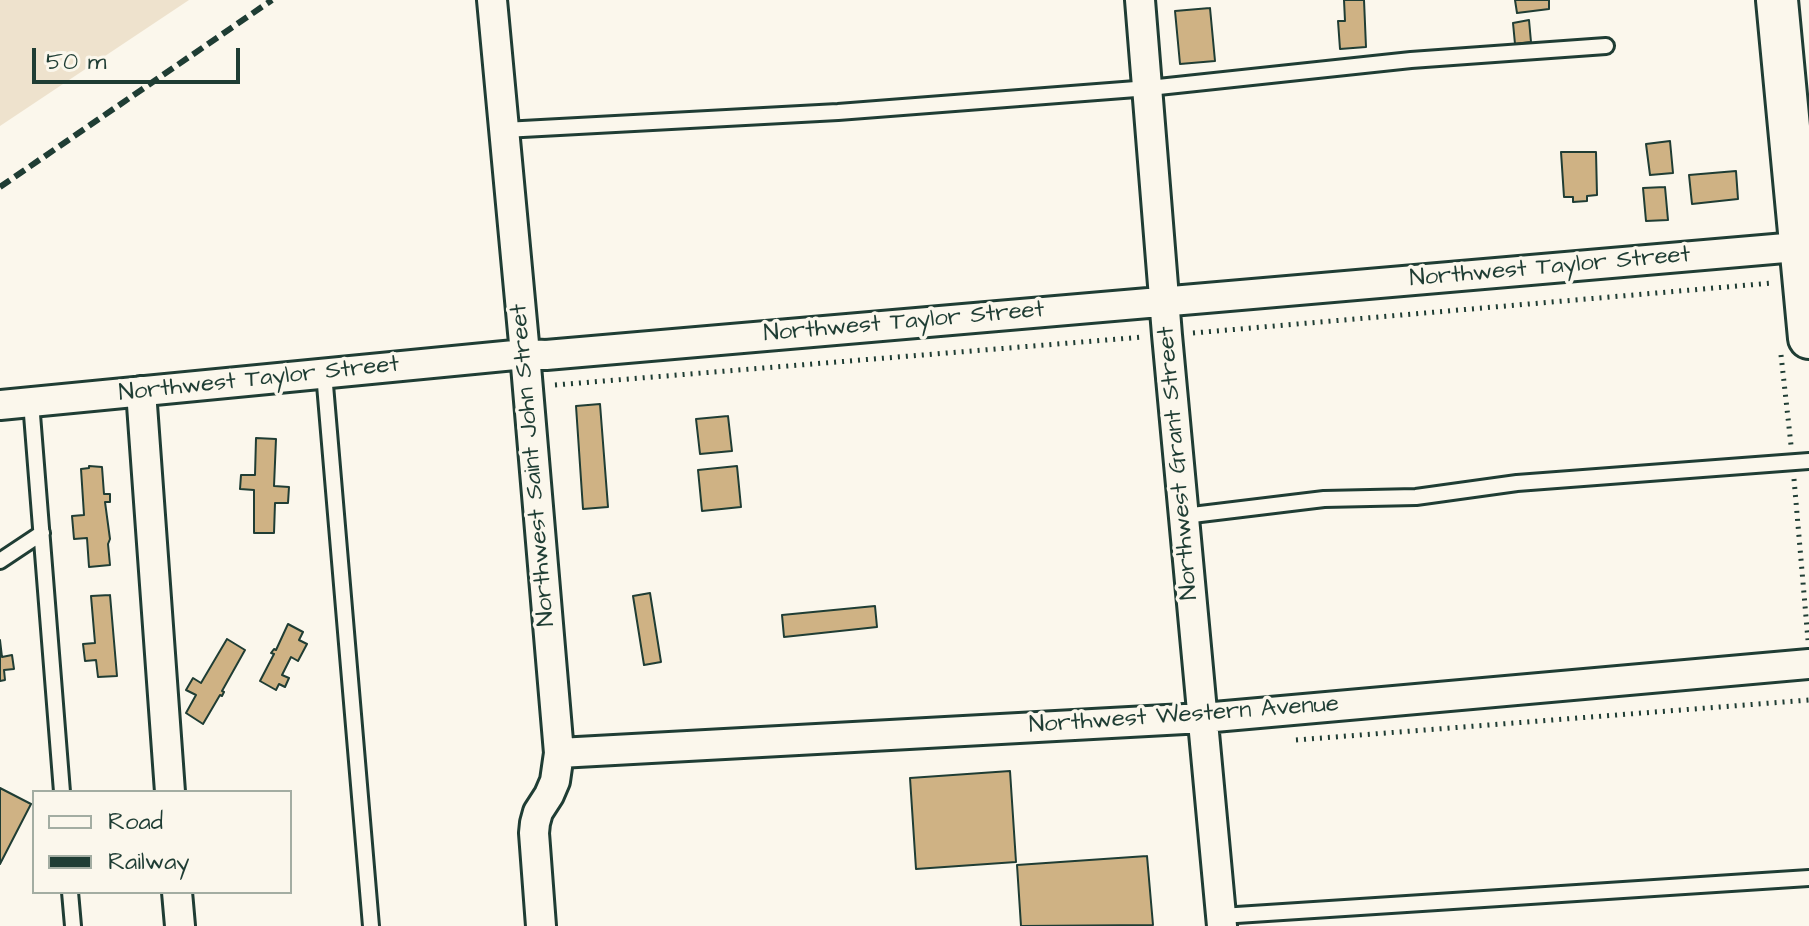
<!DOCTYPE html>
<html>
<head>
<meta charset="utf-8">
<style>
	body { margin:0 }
	#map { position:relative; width:1809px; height:926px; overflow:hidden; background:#fbf7ec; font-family:"Architects Daughter",sans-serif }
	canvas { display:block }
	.legend { position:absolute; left:32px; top:790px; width:260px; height:104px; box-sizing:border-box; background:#fbf7ec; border:2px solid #a3ada2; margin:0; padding:10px 14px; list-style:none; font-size:24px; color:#1f3d34 }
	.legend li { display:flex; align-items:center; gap:16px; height:40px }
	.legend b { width:40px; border:2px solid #a3ada2 }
	.scale { position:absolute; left:32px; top:48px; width:208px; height:36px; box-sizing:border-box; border:4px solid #1f3d34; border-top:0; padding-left:10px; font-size:24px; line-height:28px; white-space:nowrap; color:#1f3d34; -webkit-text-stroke:6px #fbf7ec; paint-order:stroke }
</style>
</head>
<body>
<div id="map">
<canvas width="1809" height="926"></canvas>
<ul class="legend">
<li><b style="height:10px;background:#fbf7ec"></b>Road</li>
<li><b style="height:10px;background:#1f3d34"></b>Railway</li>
</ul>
<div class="scale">50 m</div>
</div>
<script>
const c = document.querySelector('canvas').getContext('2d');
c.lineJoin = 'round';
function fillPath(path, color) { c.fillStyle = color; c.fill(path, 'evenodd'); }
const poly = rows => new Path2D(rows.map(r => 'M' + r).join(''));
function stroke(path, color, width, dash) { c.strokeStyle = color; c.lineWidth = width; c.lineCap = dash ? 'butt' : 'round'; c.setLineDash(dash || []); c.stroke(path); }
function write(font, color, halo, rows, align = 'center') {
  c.font = font + ' "Architects Daughter",sans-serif'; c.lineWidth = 7; c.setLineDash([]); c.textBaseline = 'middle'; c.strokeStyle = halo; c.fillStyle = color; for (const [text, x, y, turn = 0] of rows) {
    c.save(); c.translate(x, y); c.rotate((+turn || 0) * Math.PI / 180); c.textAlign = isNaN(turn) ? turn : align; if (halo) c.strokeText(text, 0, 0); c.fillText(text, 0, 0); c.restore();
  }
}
const built = poly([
	[0,0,189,0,0,126]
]);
const building = poly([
	[1344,0,1364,0,1366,47,1340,49,1338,21,1345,21,1344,0],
	[1515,0,1549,0,1549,9,1517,13,1515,0],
	[1210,8,1215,61,1180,64,1175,11,1210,8],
	[1529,20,1531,42,1515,44,1513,23,1529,20],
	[1670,141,1673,173,1650,175,1646,144,1670,141],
	[1561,152,1596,152,1597,195,1587,196,1587,201,1573,202,1573,197,1564,197,1561,152],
	[1736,171,1738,199,1692,204,1689,175,1736,171],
	[1665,187,1668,220,1646,221,1643,188,1665,187],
	[600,404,608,507,583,509,576,406,600,404],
	[728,416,732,451,700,454,696,419,728,416],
	[256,438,276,439,274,486,289,487,288,503,275,503,274,533,254,533,254,490,240,489,241,475,255,475,256,438],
	[89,466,102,467,104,494,110,494,110,502,105,502,110,539,108,544,110,565,89,567,87,538,74,539,72,516,84,515,81,469,89,468,89,466],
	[737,466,741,507,702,511,698,470,737,466],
	[650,593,661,662,644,665,633,596,650,593],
	[110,595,117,676,98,677,96,660,85,661,83,644,95,643,91,596,110,595],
	[875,606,877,627,784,637,782,615,875,606],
	[288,624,303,632,299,640,307,644,298,661,291,657,282,675,289,678,285,687,279,684,276,690,260,681,274,654,271,653,274,649,276,650,288,624],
	[227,639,245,650,222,691,224,692,222,696,220,695,203,724,186,713,196,695,186,690,193,678,201,683,227,639],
	[0,640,2,657,12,655,14,669,4,670,5,680,0,681,0,640],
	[1010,771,1016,862,916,869,910,778,1010,771],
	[0,788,31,804,0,864,0,788],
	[1147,856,1153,925,1021,926,1017,865,1147,856]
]);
const path = poly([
	[1193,333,1772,283],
	[1781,355,1791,445],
	[555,385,1143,337],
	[1794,479,1808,640],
	[1296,740,1809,700]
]);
const lane = poly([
	[504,130,838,112,1149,88,1411,60,1606,46],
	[324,373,371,926],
	[31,402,62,792],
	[1184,516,1324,499,1416,497,1517,483,1809,461],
	[0,561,42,533],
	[70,892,73,926],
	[1221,916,1809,878]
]);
const street = poly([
	[492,0,525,354,559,753,555,781,549,795,538,812,535,823,534,833,541,926],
	[1140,0,1167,335,1222,926],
	[141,391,170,792],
	[0,405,525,354,546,355,1809,246],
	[559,753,1203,718,1809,664],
	[177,892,180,926]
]);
const secondary = poly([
	[1777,0,1809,338]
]);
const rail = poly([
	[0,187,272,0]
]);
const streetNames = [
	["Northwest Taylor Street",1550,268,-5],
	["Northwest Taylor Street",904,323,-5],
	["Northwest Taylor Street",259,380,-6],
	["Northwest Grant Street",1179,463,-95],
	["Northwest Saint John Street",534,465,-95],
	["Northwest Western Avenue",1184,716,-4]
];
fillPath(built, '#eee2cd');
fillPath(building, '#cfb284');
stroke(building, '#1f3d34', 2);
stroke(lane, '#1f3d34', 20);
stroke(street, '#1f3d34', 34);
stroke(secondary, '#1f3d34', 46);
stroke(path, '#1f3d34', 5, [2, 6]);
stroke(lane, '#fbf7ec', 14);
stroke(street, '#fbf7ec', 28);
stroke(secondary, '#fbf7ec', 40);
stroke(rail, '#1f3d34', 6, [12, 6]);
write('24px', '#1f3d34', '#fbf7ec', streetNames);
</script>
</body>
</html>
